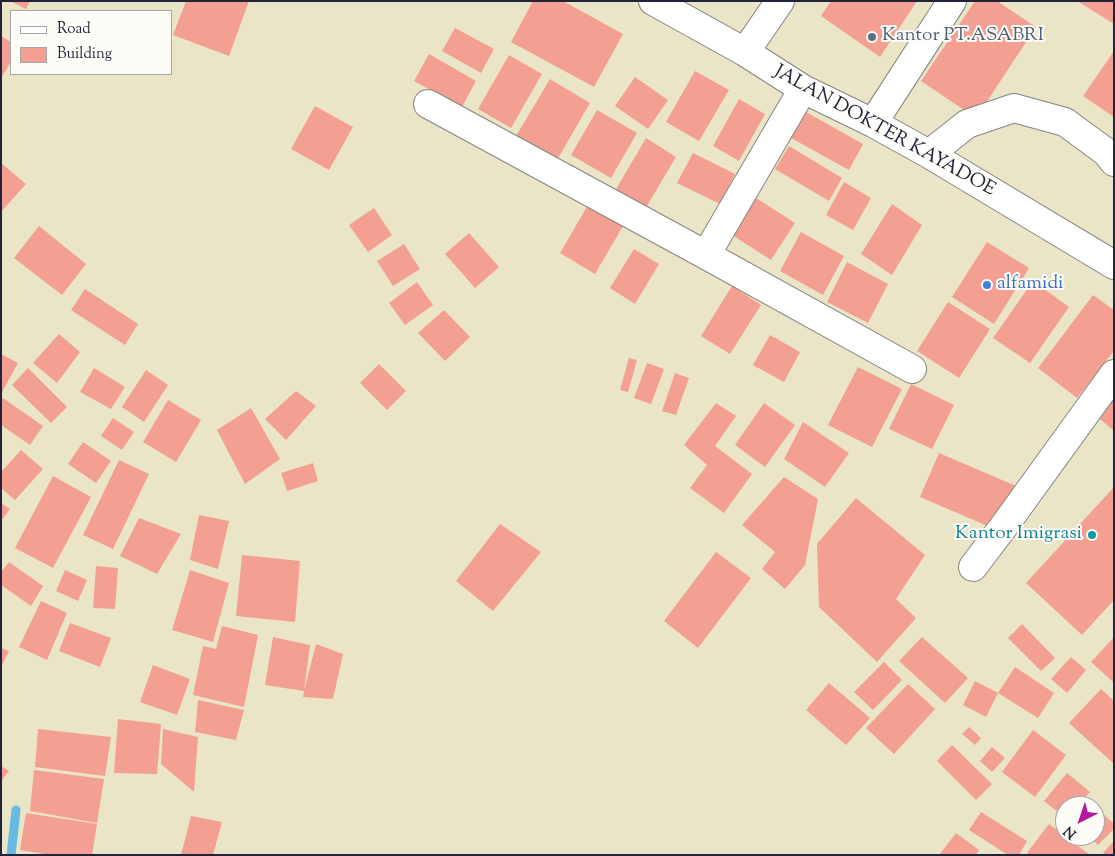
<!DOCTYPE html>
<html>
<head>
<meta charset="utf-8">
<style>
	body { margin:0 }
	#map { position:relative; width:1115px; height:856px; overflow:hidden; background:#ebe5c7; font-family:"Sorts Mill Goudy",serif }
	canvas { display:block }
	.frame { position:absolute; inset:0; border:2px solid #22223b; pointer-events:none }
	.legend { position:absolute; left:10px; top:10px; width:162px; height:65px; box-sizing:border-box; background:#fdfcf7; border:1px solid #a5a5ac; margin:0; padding:6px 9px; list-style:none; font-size:15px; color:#22223b }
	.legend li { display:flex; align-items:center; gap:10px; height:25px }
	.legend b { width:25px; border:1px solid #a5a5ac }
	.north { position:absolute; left:1055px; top:796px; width:50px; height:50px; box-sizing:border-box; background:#fdfcf7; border:1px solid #a5a5ac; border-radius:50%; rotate:221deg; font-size:14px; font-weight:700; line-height:20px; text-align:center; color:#22223b }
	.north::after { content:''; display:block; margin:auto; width:18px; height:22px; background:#b5179e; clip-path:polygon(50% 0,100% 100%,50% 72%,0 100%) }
</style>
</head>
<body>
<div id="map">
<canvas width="1115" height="856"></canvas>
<div class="frame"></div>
<ul class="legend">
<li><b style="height:6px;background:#fff"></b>Road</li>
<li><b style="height:14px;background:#f39f92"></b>Building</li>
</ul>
<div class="north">N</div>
</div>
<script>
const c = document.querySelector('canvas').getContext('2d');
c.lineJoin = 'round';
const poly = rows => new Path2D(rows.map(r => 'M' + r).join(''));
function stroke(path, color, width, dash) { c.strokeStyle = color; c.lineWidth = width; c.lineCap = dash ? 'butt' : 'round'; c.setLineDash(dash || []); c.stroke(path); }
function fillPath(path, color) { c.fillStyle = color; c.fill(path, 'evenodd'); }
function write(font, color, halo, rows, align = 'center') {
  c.font = font + ' "Sorts Mill Goudy",serif'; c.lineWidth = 4; c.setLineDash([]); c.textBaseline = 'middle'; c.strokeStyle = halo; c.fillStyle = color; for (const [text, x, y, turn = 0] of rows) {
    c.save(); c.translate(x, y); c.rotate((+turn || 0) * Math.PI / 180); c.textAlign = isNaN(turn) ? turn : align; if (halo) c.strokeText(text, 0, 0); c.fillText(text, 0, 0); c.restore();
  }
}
const stream = poly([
	[11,855,16,810]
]);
const building = poly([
	[10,1,30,1,26,9],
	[186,1,249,1,229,56,173,35],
	[533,1,563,1,623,34,594,87,511,42],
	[831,1,917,1,880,57,821,16],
	[975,1,997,1,1036,27,976,118,921,81],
	[1077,1,1114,1,1114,24],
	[455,28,494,49,481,73,442,51],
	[1,36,11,42,11,62,1,78],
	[1114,51,1114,117,1083,96],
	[429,54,476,81,462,107,414,81],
	[509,55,542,74,511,128,478,109],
	[695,71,729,90,699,141,666,122],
	[635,77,668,100,648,129,615,106],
	[550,79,590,103,557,160,516,136],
	[739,99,765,114,739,161,713,146],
	[315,106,353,127,329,170,291,149],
	[597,110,637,133,611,178,571,155],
	[806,112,863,144,849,170,791,138],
	[646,138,676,157,645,209,615,191],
	[789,146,842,178,829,201,775,169],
	[693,153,735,174,720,204,677,183],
	[1,163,26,184,1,212],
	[844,182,871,198,853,230,826,215],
	[753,196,795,223,771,260,729,233],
	[892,204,922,225,892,275,861,254],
	[588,205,623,226,595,274,560,253],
	[374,208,392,235,368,252,349,225],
	[39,226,86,264,62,295,14,258],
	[801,232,844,256,823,295,780,271],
	[469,233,499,267,475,288,445,254],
	[987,242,1029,268,994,324,952,297],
	[404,244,420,269,393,286,377,261],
	[634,249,659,264,635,304,610,288],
	[847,262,888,284,868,323,827,302],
	[1033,281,1069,307,1030,363,993,338],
	[417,282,433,305,405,325,389,303],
	[732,286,761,305,730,354,701,336],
	[85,289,138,324,125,345,71,310],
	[1093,295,1114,310,1114,351,1077,398,1038,368],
	[948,302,990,329,959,378,917,351],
	[444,310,470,337,445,361,418,333],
	[59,334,80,352,57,383,33,363],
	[770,335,800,352,784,382,753,365],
	[1,354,18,363,1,394],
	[629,358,637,360,628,392,620,390],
	[647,363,664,369,651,404,634,398],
	[379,364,406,391,387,410,360,383],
	[858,367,902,389,872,447,828,425],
	[28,368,67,407,51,423,12,385],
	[94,368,125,387,111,409,80,392],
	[146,370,168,385,144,422,122,407],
	[675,373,689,378,676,415,662,411],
	[911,384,954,405,932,449,889,429],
	[1114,387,1114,431,1092,412],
	[296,391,316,406,286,440,265,419],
	[3,398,43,426,30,445,1,425,1,401],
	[168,400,201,420,176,462,143,442],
	[716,403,736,416,715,446,752,474,724,513,690,488,707,465,684,445],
	[764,403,795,425,765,467,735,445],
	[251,408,280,459,245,484,217,430],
	[113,418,134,432,122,450,101,436],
	[803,422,849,453,825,487,784,459],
	[83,442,111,461,96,483,68,464],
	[21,450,43,469,15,500,1,488,1,472],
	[939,453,1016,486,997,530,920,497],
	[119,460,149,474,113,549,83,535],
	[313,463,318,481,287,491,281,473],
	[53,476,91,497,53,568,15,548],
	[784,477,818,499,805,565,785,589,762,569,775,552,742,525],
	[1114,487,1114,600,1082,635,1026,583],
	[856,498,925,555,896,599,916,618,877,662,819,607,817,544],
	[1,503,10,509,1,521],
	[199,515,229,521,218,569,190,560],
	[139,518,181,534,157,574,120,556],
	[500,524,541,552,493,611,456,581],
	[716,552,751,578,698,648,664,621],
	[242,555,300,561,295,622,236,616],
	[9,562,43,586,31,606,1,585,1,572],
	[96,566,118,568,115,609,93,608],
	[65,570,87,580,78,601,56,591],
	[190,570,229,583,213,642,172,630],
	[41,601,67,613,47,660,19,647],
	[70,623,111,638,100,667,59,651],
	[1022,624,1055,658,1041,671,1008,638],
	[222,626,258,635,244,707,193,695,203,646,216,649],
	[273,637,310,645,304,691,316,644,343,654,333,699,303,697,304,691,265,685],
	[922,637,968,678,945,703,899,661],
	[1114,637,1114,681,1113,682,1091,662],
	[1,648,9,651,1,667],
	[1071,657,1086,670,1067,693,1051,679],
	[884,662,902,680,873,710,854,692],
	[153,665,190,679,177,715,140,702],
	[1015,667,1054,693,1038,718,998,693],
	[975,681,998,693,986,717,963,705],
	[829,683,870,718,846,745,806,710],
	[908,684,935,709,894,754,866,728],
	[1101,689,1114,701,1114,764,1069,723],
	[198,700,244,710,236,740,195,732],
	[118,719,161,724,157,774,114,773],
	[969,727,981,738,975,745,962,734],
	[38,729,111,737,105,776,35,767],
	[163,729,198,737,194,792,161,764],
	[1033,730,1066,755,1035,797,1002,772],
	[952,745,992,784,976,800,937,761],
	[992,747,1005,758,992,772,980,761],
	[1,766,9,771,1,781],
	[34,770,104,779,97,823,30,811],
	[1067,773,1090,792,1078,806,1065,806,1065,818,1044,801],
	[1095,806,1114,824,1114,829,1098,845,1089,836,1095,836],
	[981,812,1027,841,1019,855,1008,855,969,830],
	[26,813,97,824,92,855,50,855,20,850],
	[191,816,222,822,213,855,181,855],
	[1049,824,1065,836,1090,855,1029,855,1027,853],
	[956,833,979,850,976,855,939,855],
	[1114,841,1114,855,1105,855,1103,853]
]);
const minor = poly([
	[653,1,745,52,803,89,873,123,929,154,1114,265],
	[745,52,780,1],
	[428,104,706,255,912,369],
	[873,123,952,1],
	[929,154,967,124,1014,108,1065,122,1106,152,1114,162],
	[706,255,803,89],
	[973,567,1004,526,1114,374]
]);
const markers = [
	[872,37,5,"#5c6f8a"],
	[987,285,5,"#3f7fe0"],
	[1092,535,5,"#0f9aa8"]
];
const serviceNames = [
	["Kantor PT.ASABRI",882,37]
];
const streetNames = [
	["JALAN DOKTER KAYADOE",884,132,29]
];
const shopNames = [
	["alfamidi",997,285]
];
const cultureNames = [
	["Kantor Imigrasi",1082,535]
];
stroke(stream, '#67bbe3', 9);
fillPath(building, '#f39f92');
stroke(minor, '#868481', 30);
stroke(minor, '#fff', 28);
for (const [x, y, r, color] of markers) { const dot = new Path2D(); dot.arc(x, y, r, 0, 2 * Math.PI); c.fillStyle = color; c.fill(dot); stroke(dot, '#fdfcf7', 2); }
write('19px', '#4e5e75', '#fdfcf7', serviceNames, 'left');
write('19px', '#22223b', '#fdfcf7', streetNames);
write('19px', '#366cbe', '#fdfcf7', shopNames, 'left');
write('19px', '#0d838f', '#fdfcf7', cultureNames, 'right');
</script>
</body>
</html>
